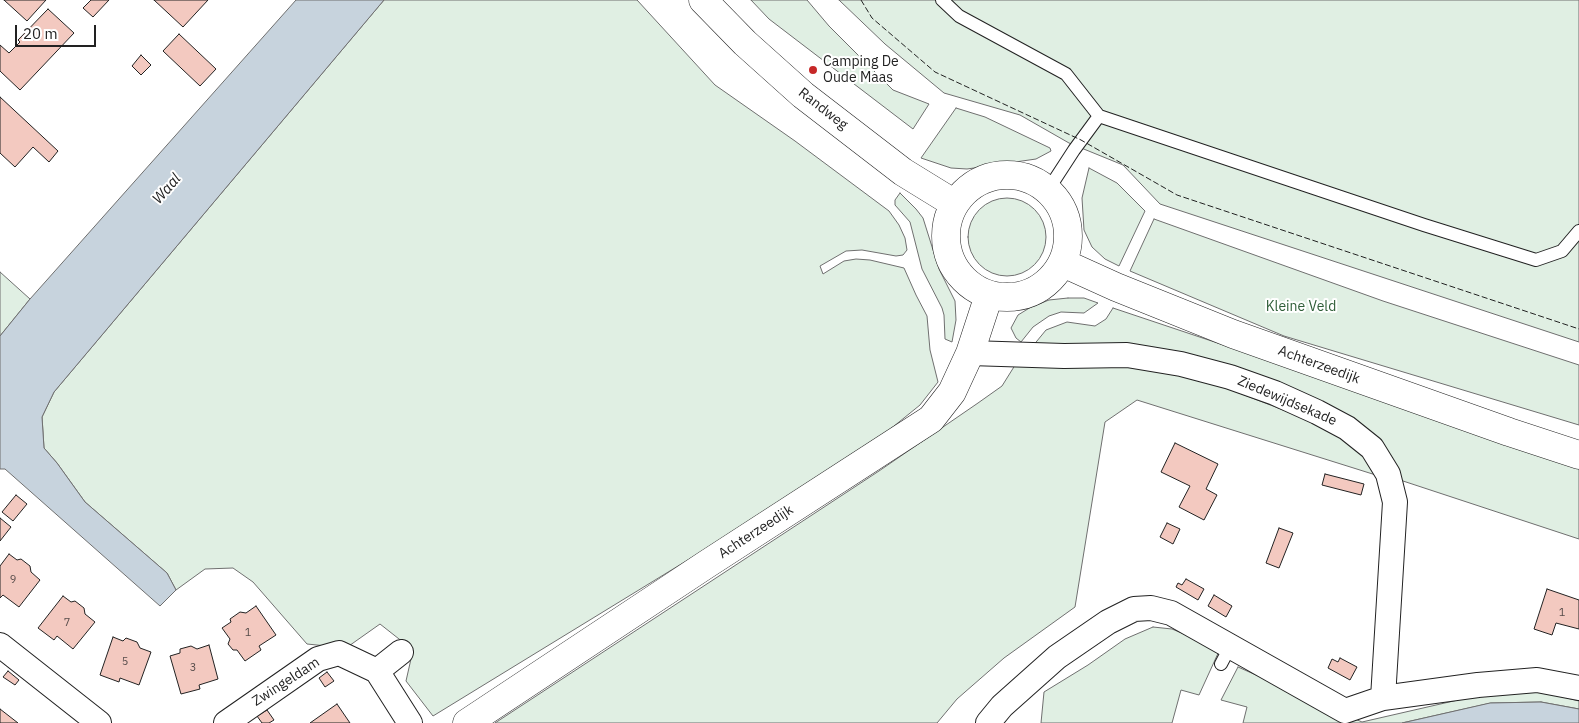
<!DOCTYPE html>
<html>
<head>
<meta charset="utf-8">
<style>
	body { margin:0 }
	#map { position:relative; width:1579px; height:723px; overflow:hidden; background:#fff; font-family:"IBM Plex Sans",sans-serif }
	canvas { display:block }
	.scale { position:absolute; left:15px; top:25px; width:81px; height:22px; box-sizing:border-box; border:2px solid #222; border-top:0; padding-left:6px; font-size:15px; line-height:18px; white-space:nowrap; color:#222; -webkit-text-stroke:4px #fff; paint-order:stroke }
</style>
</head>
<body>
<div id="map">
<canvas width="1579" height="723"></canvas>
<div class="scale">20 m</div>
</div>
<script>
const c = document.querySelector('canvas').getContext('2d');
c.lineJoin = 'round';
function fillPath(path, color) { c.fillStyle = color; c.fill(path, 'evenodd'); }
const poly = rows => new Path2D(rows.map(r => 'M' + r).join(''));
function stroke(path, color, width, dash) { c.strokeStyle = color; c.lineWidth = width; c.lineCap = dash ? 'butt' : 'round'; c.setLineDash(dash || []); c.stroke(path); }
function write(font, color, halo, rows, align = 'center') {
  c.font = font + ' "IBM Plex Sans",sans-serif'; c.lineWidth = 4; c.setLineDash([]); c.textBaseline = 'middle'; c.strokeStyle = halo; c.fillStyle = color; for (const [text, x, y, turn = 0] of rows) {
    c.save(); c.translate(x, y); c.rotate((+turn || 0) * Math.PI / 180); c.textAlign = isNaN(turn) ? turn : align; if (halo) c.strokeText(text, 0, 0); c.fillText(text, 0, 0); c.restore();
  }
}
const green = poly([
	[384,0,637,0,715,85,795,141,889,211,899,225,905,238,907,250,903,255,896,256,862,250,846,251,820,266,823,274,844,261,856,259,870,260,904,268,916,295,927,316,930,350,938,382,920,405,883,435,776,506,433,716,406,681,413,650,380,624,346,648,307,644,253,582,233,568,205,569,176,590,167,573,85,502,57,463,44,448,42,417,54,392,384,0],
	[751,0,807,0,829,26,893,90,929,104,913,129,769,19,751,0],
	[839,0,1579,0,1579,342,1160,204,1123,165,1069,143,1020,115,944,93,885,44,839,0],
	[956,108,985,117,1050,148,1051,151,1036,159,967,169,951,168,921,158,956,108],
	[1089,168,1117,183,1145,211,1119,266,1105,259,1092,247,1084,230,1082,198,1089,168],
	[900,193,916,209,923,218,939,269,955,301,956,320,952,342,945,339,944,315,942,308,922,269,910,222,895,205,895,200,900,193],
	'968 237a39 39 0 1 1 78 0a39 39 0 1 1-78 0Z',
	[1154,219,1383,301,1579,365,1579,425,1284,336,1130,271,1154,219],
	[0,272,30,299,0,336,0,272],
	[1068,298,1084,298,1098,303,1084,313,1061,312,1049,316,1033,327,1021,342,1016,338,1011,328,1018,315,1031,307,1049,300,1068,298],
	[1113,308,1579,464,1579,539,1400,480,1385,449,1189,359,1032,347,1046,330,1067,322,1095,326,1106,319,1113,308],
	[1017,362,1130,364,1198,377,1322,425,1356,446,1379,476,1137,400,1105,422,1075,607,1004,658,957,699,937,723,495,723,879,471,978,403,1002,386,1017,362],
	[1153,627,1172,629,1220,649,1199,695,1181,690,1172,723,1041,723,1044,692,1088,665,1125,639,1153,627],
	[1238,667,1362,722,1484,694,1536,690,1579,701,1579,709,1541,702,1491,703,1402,723,1243,723,1247,707,1221,700,1238,667]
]);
const water = poly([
	[296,0,384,0,54,392,42,417,44,448,57,463,85,502,167,573,176,590,160,606,5,469,0,469,0,336,30,299,296,0],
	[1541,702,1579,709,1579,723,1402,723,1490,703,1541,702]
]);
const building = poly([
	[4,0,46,0,27,21,4,0],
	[91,0,109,0,93,17,83,8,91,0],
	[154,0,208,0,183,27,154,0],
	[48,9,74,33,20,90,0,71,0,45,9,53,20,42,18,40,48,9],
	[179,34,216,69,200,86,163,51,179,34],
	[141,55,151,65,141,75,132,66,141,55],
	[0,97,58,151,49,162,33,147,15,167,0,153,0,97],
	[1175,443,1218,464,1206,489,1217,495,1204,520,1179,507,1190,486,1161,472,1175,443],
	[1325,474,1364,484,1361,495,1322,485,1325,474],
	[16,495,27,504,13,521,2,512,16,495],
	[0,518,11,527,0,541,0,518],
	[1167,523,1180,529,1173,544,1160,537,1167,523],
	[1279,528,1293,533,1279,568,1266,563,1279,528],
	[9,554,17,560,21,559,30,566,31,572,40,580,19,607,3,595,0,598,0,566,9,554],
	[1186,579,1204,589,1198,600,1176,587,1178,583,1182,585,1186,579],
	[1547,589,1579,600,1579,629,1556,623,1552,635,1534,629,1547,589],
	[1214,595,1232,606,1226,617,1208,606,1214,595],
	[63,596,71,602,75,601,84,608,85,614,95,622,73,649,57,636,54,640,38,628,63,596],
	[256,606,276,635,259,646,261,650,245,661,237,650,233,650,228,644,230,639,222,628,231,622,230,619,240,612,246,613,256,606],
	[113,637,123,641,126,638,137,642,140,648,151,652,139,685,120,678,119,682,100,675,113,637],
	[209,645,218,679,199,685,200,689,181,694,170,656,180,653,180,649,191,646,197,649,209,645],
	[1340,658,1357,667,1350,680,1328,668,1332,659,1338,662,1340,658],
	[8,671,19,680,15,685,3,677,8,671],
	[327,672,334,681,325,687,319,678,327,672],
	[337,704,350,723,310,723,337,704],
	[0,709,18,723,0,723,0,709],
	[267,710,274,720,269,723,262,723,257,716,267,710]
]);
const service = poly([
	[942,0,959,16,1066,74,1099,116,1424,225,1536,260,1562,251,1579,231],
	[1048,190,1074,150,1099,116],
	[1221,664,1230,647]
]);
const minor = poly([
	[970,353,1064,356,1127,355,1181,364,1230,377,1275,393,1317,412,1347,428,1372,448,1388,474,1395,502,1383,698,1478,685,1537,680,1579,688],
	[0,645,99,723],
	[401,652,377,671,410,723],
	[226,723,318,659,339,653,377,671],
	[988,723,1002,706,1057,657,1108,622,1134,609,1151,608,1171,613,1345,711,1383,698]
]);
const tertiary = poly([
	[467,723,707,564,931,419,952,392,970,353,989,295]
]);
const secondary = poly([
	[703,0,745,43,803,95,903,172,955,204],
	'946 236a61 61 0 1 1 122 0a61 61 0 1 1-122 0Z',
	[1063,263,1116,287,1233,334,1509,432,1579,455]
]);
const fence = poly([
	[861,0,872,18,935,72,1081,140,1177,195,1579,329]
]);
const markers = [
	[813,70,5,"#c62828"]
];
const numberNames = [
	["9",13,580],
	["1",1562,613],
	["7",67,623],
	["1",248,633],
	["5",125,662],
	["3",193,668]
];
const poiNames = [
	["Camping De",823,62],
	["Oude Maas",823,78]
];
const streetNames = [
	["Randweg",823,109,38],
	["Achterzeedijk",1319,365,20],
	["Ziedewijdsekade",1287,401,23],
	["Achterzeedijk",756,532,-33],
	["Zwingeldam",286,682,-33]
];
const parkNames = [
	["Kleine Veld",1301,307]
];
const waterNames = [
	["Waal",167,189,-49]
];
fillPath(green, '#e0efe3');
stroke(green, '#6f6f6f', 1);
fillPath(water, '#c7d3dd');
stroke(water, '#6f6f6f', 1);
fillPath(building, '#f3c9c0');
stroke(building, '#222', 1);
stroke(service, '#222', 14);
stroke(minor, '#222', 26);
stroke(tertiary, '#222', 29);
stroke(secondary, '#222', 29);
stroke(service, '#fff', 12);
stroke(minor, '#fff', 24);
stroke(tertiary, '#fff', 28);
stroke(secondary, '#fff', 28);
stroke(fence, '#222', 1, [6, 2.5]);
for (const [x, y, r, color] of markers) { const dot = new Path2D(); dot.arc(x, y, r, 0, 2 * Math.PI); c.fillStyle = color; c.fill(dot); stroke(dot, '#fff', 2); }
write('11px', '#564c4a', null, numberNames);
write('14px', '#222', '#fff', poiNames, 'left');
write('14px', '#222', '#fff', streetNames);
write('14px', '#2f5e38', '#fff', parkNames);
write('italic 15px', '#222', '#fff', waterNames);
</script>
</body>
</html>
